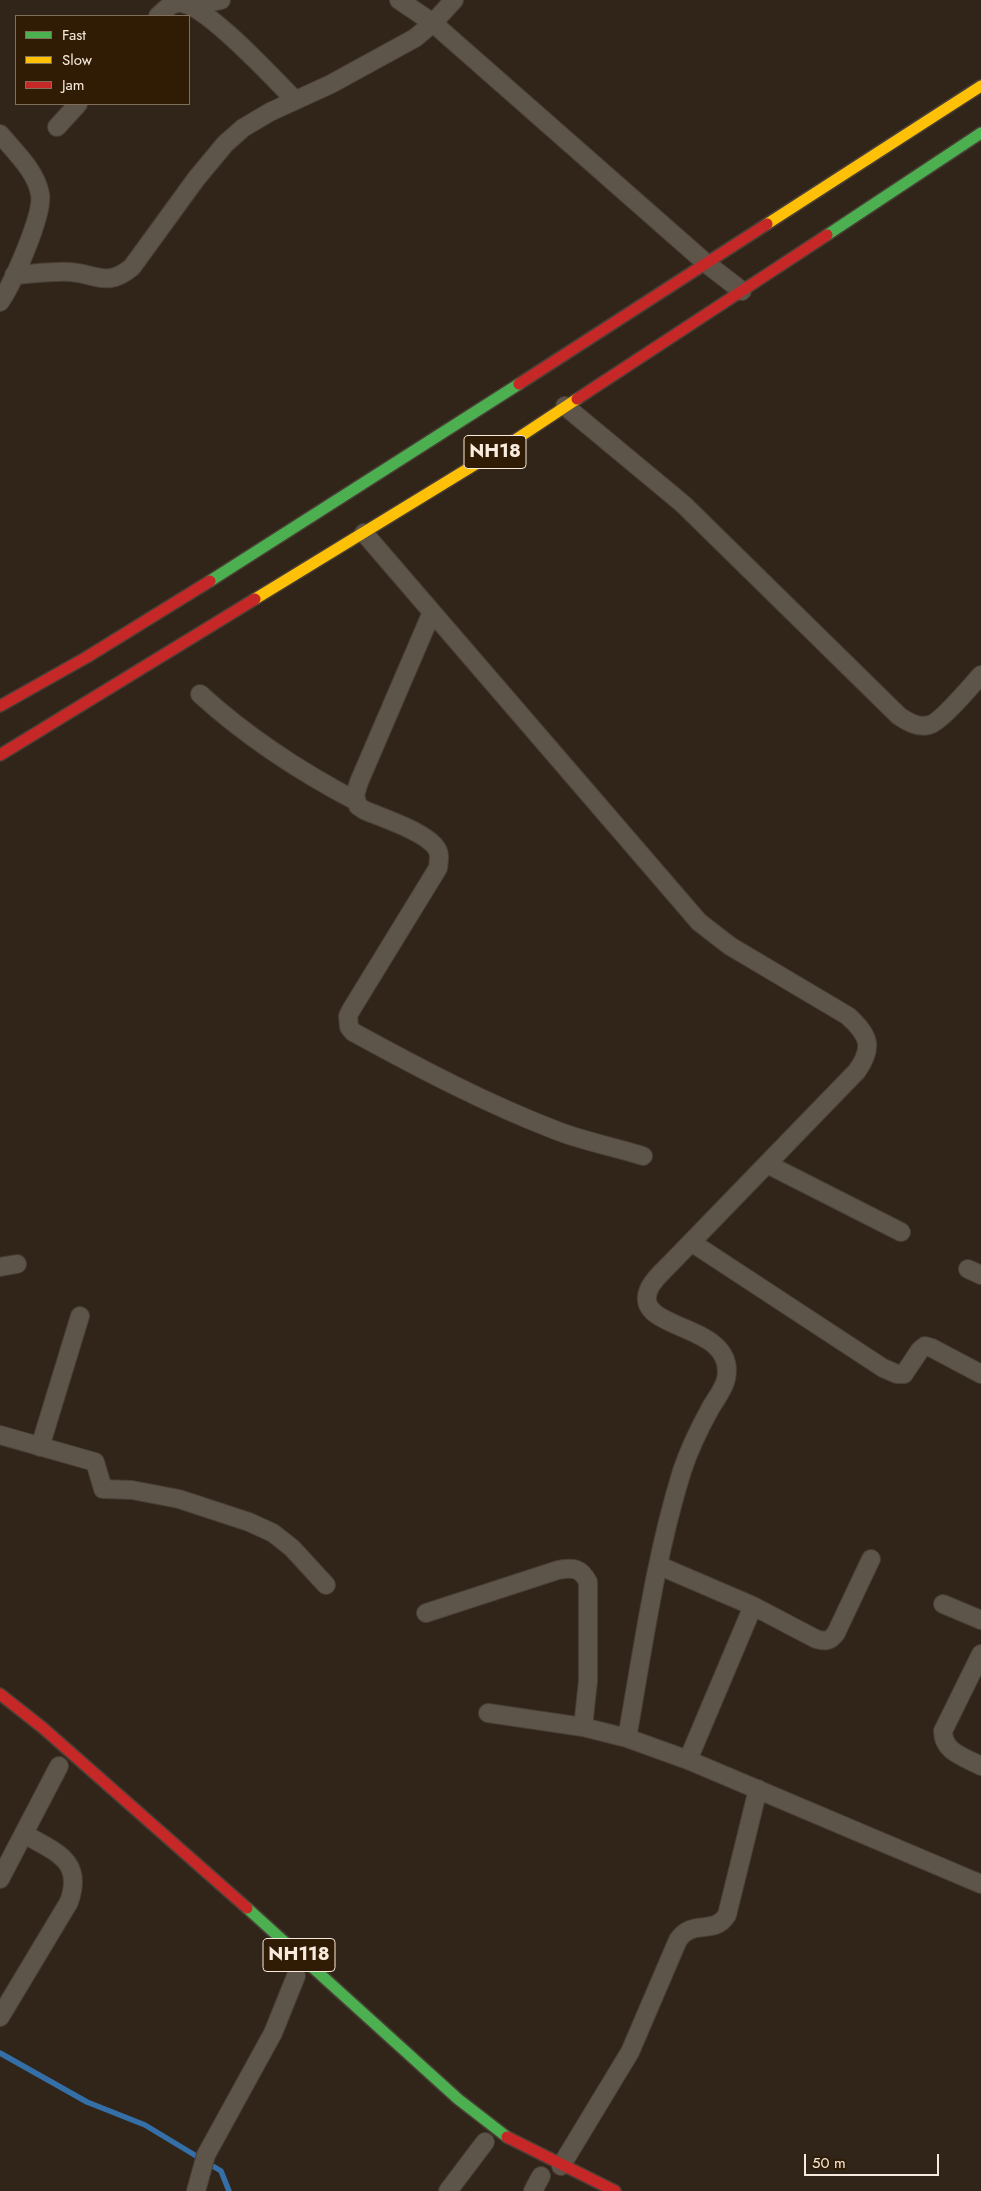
<!DOCTYPE html>
<html>
<head>
<meta charset="utf-8">
<style>
	body { margin:0 }
	#map { position:relative; width:981px; height:2191px; overflow:hidden; background:#302518; font-family:Jost,sans-serif }
	canvas { display:block }
	.legend { position:absolute; left:15px; top:15px; width:175px; height:90px; box-sizing:border-box; background:#301c05; border:1px solid #806f5b; margin:0; padding:6px 9px; list-style:none; font-size:15px; color:#f8ebdd }
	.legend li { display:flex; align-items:center; gap:10px; height:25px }
	.legend b { width:25px; border:1px solid #806f5b }
	.scale { position:absolute; left:804px; top:2154px; width:135px; height:22px; box-sizing:border-box; border:2px solid #f8ebdd; border-top:0; padding-left:6px; font-size:15px; line-height:18px; white-space:nowrap; color:#f8ebdd; -webkit-text-stroke:4px #301c05; paint-order:stroke }
</style>
</head>
<body>
<div id="map">
<canvas width="981" height="2191"></canvas>
<ul class="legend">
<li><b style="height:6px;background:#4caf50"></b>Fast</li>
<li><b style="height:6px;background:#ffc107"></b>Slow</li>
<li><b style="height:6px;background:#c62828"></b>Jam</li>
</ul>
<div class="scale">50 m</div>
</div>
<script>
const context = document.querySelector('canvas').getContext('2d');
context.lineJoin = 'round';
function stroke(path, color, width, dash) {
  context.strokeStyle = color;
  context.lineWidth = width;
  context.lineCap = dash ? 'butt' : 'round';
  context.setLineDash(dash || []);
  context.stroke(path);
}
function label(font, color, halo, rows, align = 'center') {
  context.font = font + ' Jost,sans-serif';
  context.lineWidth = 5;
  context.setLineDash([]);
  context.textBaseline = 'middle';
  context.strokeStyle = halo;
  context.fillStyle = color;
  for (const [text, x, y, turn = 0] of rows) {
    context.save();
    context.translate(x, y);
    context.rotate((+turn || 0) * Math.PI / 180);
    context.textAlign = isNaN(turn) ? turn : align;
    if (halo) context.strokeText(text, 0, 0);
    context.fillText(text, 0, 0);
    context.restore();
  }
}
const stream = new Path2D(`
	M0,2053l87,49 58,23 76,46 8,20`);
const street = new Path2D(`
	M399,0l34,23 274,241 35,27
	M193,6l28,-6
	M158,16c6,-5 13,-14 22,-13 26,1 95,77 115,97
	M57,127l21,-23
	M0,134c15,18 36,37 40,60 4,20 -28,91 -40,108
	M14,275c18,-1 38,-4 56,-3 27,2 37,16 62,-5l64,-88 29,-35 18,-16 27,-16 61,-28 84,-46 18,-15 21,-23
	M565,406l118,98 216,212c9,6 19,12 30,9 11,-2 43,-40 52,-50
	M364,533l335,389 31,24 118,70c21,19 26,31 9,55l-187,193c-7,7 -15,14 -20,23 -23,46 88,33 76,92 -2,10 -11,21 -16,30 -11,20 -21,41 -28,62 -27,87 -39,178 -55,267
	M432,612l-73,170 -4,13 3,11 6,4c18,8 63,22 73,39 3,5 2,12 1,19l-87,142 -3,6 1,11 4,5c66,36 132,71 202,98 28,11 59,17 88,26
	M200,694c47,43 99,77 156,107
	M767,1164l134,68
	M691,1242l192,126 14,6h7l16,-24 5,-4 7,2 49,26
	M0,1267l17,-3
	M968,1269l13,6
	M0,1435l95,27 8,27 29,1 47,9 70,23 24,11 19,15 34,37
	M40,1447l40,-131
	M660,1566l93,40 63,33c10,3 14,2 20,-6l35,-74
	M943,1604l38,16
	M426,1613l132,-43c15,-3 23,-2 30,12v99l-5,46
	M981,1654l-38,77c0,21 21,26 38,35
	M488,1713l95,14 44,11 61,22 293,124
	M688,1760l65,-154
	M0,1879l59,-113
	M0,2017l69,-115c15,-42 -14,-50 -45,-68
	M561,2166l69,-114 48,-112c15,-22 36,-4 49,-25l31,-126
	M196,2191l10,-36 67,-122 23,-57
	M448,2191l37,-49
	M533,2191l8,-15`);
const fast = new Path2D(`
	M827,235l154,-102
	M210,581l309,-197
	M247,1908l211,191 49,38`);
const slow = new Path2D(`
	M767,224l214,-138
	M255,599l260,-159 62,-41`);
const jam = new Path2D(`
	M519,384l248,-160
	M577,399l250,-164
	M0,706l87,-49 123,-76
	M0,755l255,-156
	M0,1694l43,34 204,180
	M507,2137l108,54`);
const shields = [
	[495,452,62],
	[299,1955,72]
];
const shieldNames = [
	["NH18",495,452],
	["NH118",299,1955]
];
stroke(stream, '#346fa8', 5.5);
stroke(street, '#493f36', 20);
stroke(fast, '#493f36', 14);
stroke(slow, '#493f36', 14);
stroke(jam, '#493f36', 14);
stroke(street, '#5d544a', 18);
stroke(fast, '#4caf50', 11);
stroke(slow, '#ffc107', 11);
stroke(jam, '#c62828', 11);
for (const [x, y, w] of shields) {
  const box = new Path2D();
  box.roundRect(x - w / 2, y - 16.5, w, 33, 4);
  context.fillStyle = '#301c05';
  context.fill(box);
  stroke(box, '#f8ebdd', 1);
}
label('bold 19px', '#f8ebdd', null, shieldNames);
</script>
</body>
</html>
